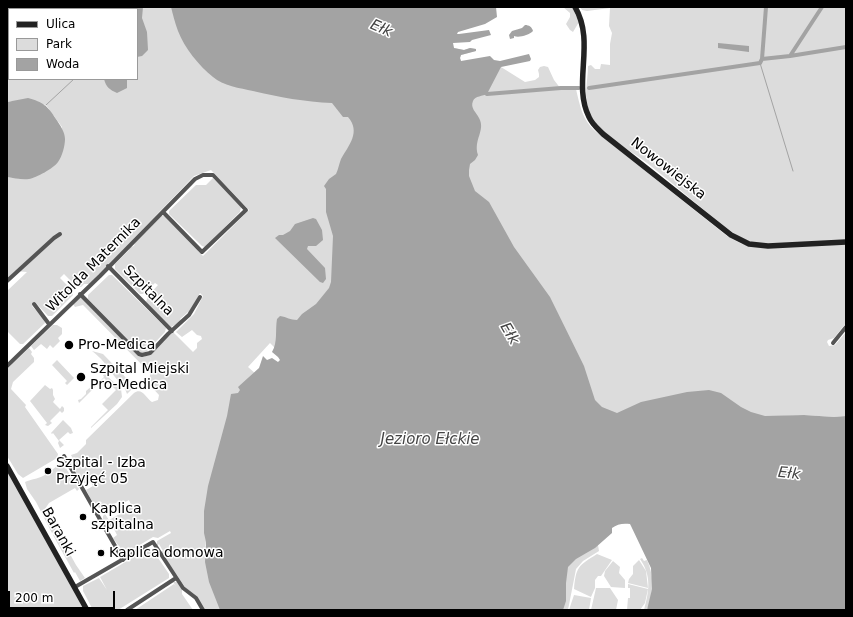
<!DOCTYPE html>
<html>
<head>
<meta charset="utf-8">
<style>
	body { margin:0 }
	#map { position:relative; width:853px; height:617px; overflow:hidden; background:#fff; font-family:"DejaVu Sans",sans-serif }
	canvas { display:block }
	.frame { position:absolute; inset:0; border:8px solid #000; pointer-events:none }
	.legend { position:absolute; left:8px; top:8px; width:130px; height:72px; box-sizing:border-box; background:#fff; border:1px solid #999; margin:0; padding:5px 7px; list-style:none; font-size:12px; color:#000 }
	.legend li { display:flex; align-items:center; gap:8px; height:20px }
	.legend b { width:20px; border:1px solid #999 }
	.scale { position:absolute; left:8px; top:591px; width:107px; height:18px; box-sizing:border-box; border:2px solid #000; border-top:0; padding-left:5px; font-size:12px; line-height:14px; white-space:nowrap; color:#000; -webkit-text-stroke:3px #fff; paint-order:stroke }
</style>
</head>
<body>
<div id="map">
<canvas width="853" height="617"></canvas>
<div class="frame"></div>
<ul class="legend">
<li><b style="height:5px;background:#222"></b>Ulica</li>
<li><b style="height:11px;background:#dcdcdc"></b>Park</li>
<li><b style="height:11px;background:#a3a3a3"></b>Woda</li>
</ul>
<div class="scale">200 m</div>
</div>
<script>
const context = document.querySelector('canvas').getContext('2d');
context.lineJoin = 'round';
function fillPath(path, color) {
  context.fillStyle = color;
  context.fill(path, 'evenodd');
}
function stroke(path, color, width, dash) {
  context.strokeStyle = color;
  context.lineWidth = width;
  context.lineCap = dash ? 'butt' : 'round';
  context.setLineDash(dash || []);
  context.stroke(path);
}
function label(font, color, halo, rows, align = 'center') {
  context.font = font + ' "DejaVu Sans",sans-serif';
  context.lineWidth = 3;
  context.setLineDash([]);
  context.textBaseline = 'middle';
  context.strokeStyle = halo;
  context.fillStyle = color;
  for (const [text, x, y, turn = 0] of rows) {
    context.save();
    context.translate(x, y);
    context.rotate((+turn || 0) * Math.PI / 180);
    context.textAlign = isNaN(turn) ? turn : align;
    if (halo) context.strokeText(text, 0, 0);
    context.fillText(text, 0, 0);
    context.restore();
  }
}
const green = new Path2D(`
	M97,7h108l156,67 -8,194 -78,80 -5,-5 -22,24 8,7 -50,168 -1,4 30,64h-31l-12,-17 -7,-6 -19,-28 1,-2 -2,1 -4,-6 2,-1 -4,-7 -2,2v-5l14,-8 -1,-2 -12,7 -5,-1 -25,15h-5l-10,-14 4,-3 -3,-6c-7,0 -12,-6 -11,-13l2,-2 4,6 23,-13 -3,-7 -6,3 -4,-2c-19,12 -23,9 -33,-11l7,-4 -2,-4 -5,2c-8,-6 -11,-13 -15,-22l2,-3 -2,-4 6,-2 9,-9v-4l48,-47c8,-6 12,5 18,9l6,-2 1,-5 -12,-13 3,-6v-3l-65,-66 -2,-2 -8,2 -2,-3 7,-7 2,1 61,59 7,-3 23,-22 20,20 4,-4v-5l5,-4 -1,-3 -4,-1 -5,-5 -10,7 -6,-5 18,-18 9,-18 -3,-3 -11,20 -1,-1 -8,7 2,2 -11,6 -25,-25 2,-6 10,-11 -3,-2 -12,11h-3l-25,-25v-5l14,-14v-1l2,-2 3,-1 1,-3 26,-27h3l39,40 46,-46 -38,-40 -17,6 -104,108h-6l-3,-15 3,15 -3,3h-4l-13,-13 -4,4 13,13v4l-21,21h-4l-13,-14 -3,4 12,13 1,4 -22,21h-3l-13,-13v-40l20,-19 -12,-1 -8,8v-102c25,4 31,0 50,-14l5,-36 -16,-22 -35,-4 -4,1v-55h2v32h128v-70h-40z
	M563,7h9l7,15 -6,10 -3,-2 -4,-6 4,-7v-4z
	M580,7h266v233l-83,4 -10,-1 -14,-6c-32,-23 -61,-50 -92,-74 -19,-15 -49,-28 -58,-52 -6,-13 -1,-31 -1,-45l3,-1 4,4h5l1,-5 9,1v-21l2,-11 -3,-7 1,-18 -23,3 -5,-1z
	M452,45l2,3 10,2 6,-2 6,1v2l-15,4 -1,3 1,3 40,6 24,15 10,-2 4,-3v-3l-1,-4 2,-3 4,-1 4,1 6,13 7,9h15c4,17 6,30 19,42l132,105 15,8 14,3 90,-4v80l-12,15 -6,2 -1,2 2,4 6,-1 11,-13v84l-12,1 -30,-2 -193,9 -138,-197z
	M213,178l28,29 -1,5 -35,35 -3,-1 -33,-32v-3l27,-26h10z
	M109,275h3l54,53 -1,4 -20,21h-4l-53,-54v-4z
	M53,325h4l5,3v6l-4,4 2,3 -7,7 -3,-3 -3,4 -6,-5 -7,6 -3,-4z
	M29,348l3,4 -1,2 3,4v4l-21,20 -2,7 15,16 -1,2 33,47 -1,4 -34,20 -5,-4 -11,-18v-87z
	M92,351l11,3 30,31v3l-6,6c-3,-10 -10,-13 -15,-21 -7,-10 -10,-14 -20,-22z
	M57,360l17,18 -7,7 -2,-2 2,-2 -15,-16z
	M105,374l16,15 1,8 -5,7 -26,24v-1l17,-17 -6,-6 14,-14 -12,-12 -25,25 -1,-3 3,-1 5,-5v-3l7,-6h3l8,-8 -1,-2z
	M45,385l5,4 2,-1 1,2v5l2,4 -2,3 7,7 2,-3 2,2v3l-2,2 -2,-2 -10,10 2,2 -4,3 -3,-1 2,-2 -17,-22z
	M63,420l8,8 2,5 -3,1 -2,-2 -9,8 5,5 -4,3 -2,-5 1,-2 -6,-8 -1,1 -1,-1z
	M62,462l17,27 -2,2 -2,-3 -26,15 -4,6 2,5 9,15 -4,4 -16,-31 -9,-13 -2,-7c7,-3 12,-3 18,-6 8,-4 13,-10 19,-14z
	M7,470l77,140h-77z
	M58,534l2,2 16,29 9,13 -5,3 -5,-9 -1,1 -21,-38z
	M599,544l-1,1 1,6 -16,10 -7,8 -8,41h-27l12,-43z
	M149,548l3,1 17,25v4l-51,32h-25l-10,-19v-5l16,-8 8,12 -7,-13z
	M597,554l15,6 -11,16h-3l-3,4v8l-4,9 -17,-8c2,-22 4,-23 23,-35z
	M642,558l2,3 3,-1c7,15 7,34 0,50h-3c5,-18 8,-34 -4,-51z
	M639,560l7,11 2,17 -20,-5 1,-4 4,-5v-8z
	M613,561l7,6 -1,6 6,7v8l-14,-1 -7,-11 1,-5z
	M173,582h4l5,6v6l11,16h-58l39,-26 2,2z
	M628,584l20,5 -3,14 -5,7h-13l1,-12h2v-10h-2z
	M596,588h14l8,12 -2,10h-25z
	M574,595l17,3 -2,12h-20z`);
const water = new Path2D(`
	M39,7h104l-1,11 5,14 1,18 -6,6 -5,1v-48h-99z
	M171,7h325l1,10 -12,7 -27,8 -1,2h2l30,-4 2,5 -19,5 -2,2 -17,1 1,5 10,2 6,-2 6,1v2l-15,4 -1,3 1,3 29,-5 4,4 6,1 29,-7 2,5 -1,2 -29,6 -14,27c-4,2 -12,2 -14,7 -3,7 3,11 6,17 7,12 -6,22 -1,37l-3,5 -5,4 -1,6v6l6,15 14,11 25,45 36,50 34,69 11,34 7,7 15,6 24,-11 46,-10 22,-2 12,3 20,14 10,5 14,4 39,-1 30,2 12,-1v194h-199l5,-21 -1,-21 -20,-42 -1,-2c-7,-1 -13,0 -18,4v5l-17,15 -19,11 -8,8 -2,16v18l-3,9h-343l-11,-28 -4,-20 1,-20 -2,-9v-22l4,-25 19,-70 4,-22 7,-1 2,-3 -2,-3 21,-19 4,-12 4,4 5,-2 6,4 2,-2 -2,-3 -6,-5c6,-10 3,-22 5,-33l3,-3c7,1 10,4 17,4l5,-6 14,-10 13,-16 2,-6 2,-46 -7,-24v-23l-2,-3 5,-7 7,-5c2,-4 3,-10 5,-15 8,-14 20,-27 7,-42h-5l-11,-14c-27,-1 -53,-6 -79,-12 -13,-3 -30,-5 -40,-14 -14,-11 -29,-30 -35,-46 -3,-8 -5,-16 -7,-24z
	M525,25c4,0 7,2 8,6 -4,4 -14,7 -19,5v2l-4,1 -1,-4 3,-4 10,-3z
	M718,43l31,3v6l-31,-4z
	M104,79h23v9l-10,5c-7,-3 -11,-6 -13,-14z
	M28,98c15,4 20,8 28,21 4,6 9,13 9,20 0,7 -3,18 -7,23 -4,6 -22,16 -29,17 -7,1 -15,-1 -22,-2v-75z
	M313,218l3,1 6,11 1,10 -7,6h-8l-1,3 18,19 1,11 -3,4 -3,-1 -45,-44 4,-3h4l7,-4 5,-7z`);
const stream = new Path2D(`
	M760,63l33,108
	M46,105l28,-26`);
const canal = new Path2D(`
	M766,7l-4,52 28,-3 56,-9
	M790,56l32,-49
	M589,88l171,-25 2,-4
	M487,94l74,-6h18`);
const street = new Path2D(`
	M108,266l64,65
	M7,281l47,-43 6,-4
	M80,294l59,60 3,1 8,-2 18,-19 21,-19 11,-18
	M34,304l15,20
	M833,343l13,-16
	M7,366l93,-90 95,-97 8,-4h10l33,35 -44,42 -39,-40
	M64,456l59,104
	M75,587l78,-45 30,46 13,10 7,12
	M127,610l49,-32`);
const secondary = new Path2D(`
	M575,7c21,36 -3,76 14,110 3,7 8,11 14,17l128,101 18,9 19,2 78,-4
	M7,466l80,144`);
const markers = [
	[69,345,5,"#000"],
	[81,377,5,"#000"],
	[48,471,4,"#000"],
	[83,517,4,"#000"],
	[101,553,4,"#000"]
];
const streetNames = [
	["Nowowiejska",668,169,38],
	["Witolda Maternika",94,265,-45],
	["Szpitalna",148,291,45],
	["Baranki",58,532,61]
];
const poiNames = [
	["Pro-Medica",78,345],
	["Szpital Miejski",90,369],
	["Pro-Medica",90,385],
	["Szpital - Izba",56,463],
	["Przyjęć 05",56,479],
	["Kaplica",91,509],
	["szpitalna",91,525],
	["Kaplica domowa",109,553]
];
const waterNames = [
	["Ełk",381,29,24],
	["Ełk",509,334,59],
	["Jezioro Ełckie",430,440],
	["Ełk",789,474,6]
];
fillPath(green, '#dcdcdc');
fillPath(water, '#a3a3a3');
stroke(stream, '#a3a3a3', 1);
stroke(canal, '#a3a3a3', 4);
stroke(street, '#555', 4);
stroke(secondary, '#222', 5.5);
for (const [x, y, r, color] of markers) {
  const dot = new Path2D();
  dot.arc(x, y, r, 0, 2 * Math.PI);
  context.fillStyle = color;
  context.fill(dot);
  stroke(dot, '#fff', 1.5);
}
label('14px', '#000', '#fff', streetNames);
label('14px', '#000', '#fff', poiNames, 'left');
label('italic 15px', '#444', '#fff', waterNames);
</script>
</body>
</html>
